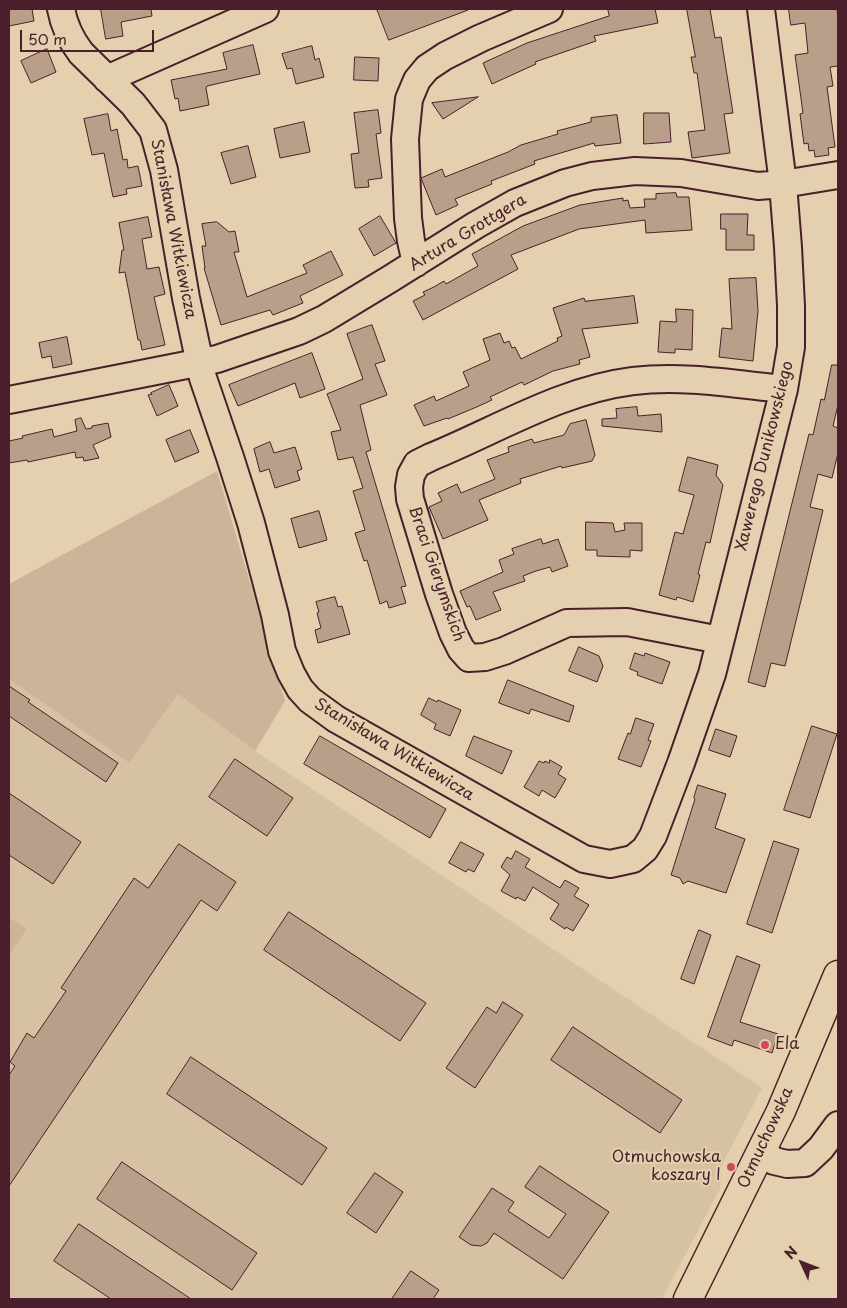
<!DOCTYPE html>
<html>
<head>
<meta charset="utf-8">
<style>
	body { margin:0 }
	#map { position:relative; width:847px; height:1308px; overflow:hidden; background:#e4d0ae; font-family:"Playpen Sans",sans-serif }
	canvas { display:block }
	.frame { position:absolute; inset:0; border:10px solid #4a1f2b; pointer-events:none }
	.north { position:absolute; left:777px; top:1238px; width:50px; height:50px; -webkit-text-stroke:4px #e4d0ae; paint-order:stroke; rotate:313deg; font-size:14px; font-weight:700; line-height:20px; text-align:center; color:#4a1f2b }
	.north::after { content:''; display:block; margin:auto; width:18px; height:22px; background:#4a1f2b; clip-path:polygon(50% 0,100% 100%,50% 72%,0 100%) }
	.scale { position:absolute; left:20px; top:30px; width:134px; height:22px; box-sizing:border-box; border:2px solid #4a1f2b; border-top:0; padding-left:6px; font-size:15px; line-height:18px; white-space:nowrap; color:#4a1f2b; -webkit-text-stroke:4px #e4d0ae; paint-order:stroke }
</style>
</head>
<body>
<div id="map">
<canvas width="847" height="1308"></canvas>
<div class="frame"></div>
<div class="north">N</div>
<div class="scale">50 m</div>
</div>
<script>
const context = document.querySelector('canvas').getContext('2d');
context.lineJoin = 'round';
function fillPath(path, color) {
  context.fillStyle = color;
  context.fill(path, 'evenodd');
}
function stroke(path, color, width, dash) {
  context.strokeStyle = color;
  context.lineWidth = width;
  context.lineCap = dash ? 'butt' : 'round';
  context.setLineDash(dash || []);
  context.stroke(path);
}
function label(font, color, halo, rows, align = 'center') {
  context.font = font + ' "Playpen Sans",sans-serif';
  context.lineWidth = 4;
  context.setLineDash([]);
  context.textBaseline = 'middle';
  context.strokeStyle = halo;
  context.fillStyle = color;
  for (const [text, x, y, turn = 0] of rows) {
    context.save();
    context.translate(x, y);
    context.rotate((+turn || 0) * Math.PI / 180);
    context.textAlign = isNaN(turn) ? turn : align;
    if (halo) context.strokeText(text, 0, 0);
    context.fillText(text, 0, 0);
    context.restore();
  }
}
const built = new Path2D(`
	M9,679l120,84 49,-69 77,57 507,337 -41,79 -1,22 -58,110h-653v-343l18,-27 -18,-12z`);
const green = new Path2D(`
	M217,471l68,230 -30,50 -77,-57 -49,69 -120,-84v-95z
	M9,917l18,12 -18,27z`);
const building = new Path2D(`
	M9,9h23l2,12 -25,5z
	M101,9h50l1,7 -31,6 2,14 -17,3z
	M377,9h91v1l-79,30z
	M608,9h47l3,14 -64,13 2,5 -61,21 1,2 -44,20 -9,-21 44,-20 82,-27z
	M687,9h23l5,29 6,-1 12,76 -9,1 6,39 -38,5 -4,-26 17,-2 -8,-57h-3l-3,-16h4z
	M789,9h48l1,12v45l-8,1 3,19 -6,1 8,60 -7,1 1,7 -14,2 -1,-7 -5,1 -1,-8 -4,1 -4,-30 3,-1 -8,-58 13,-2 -3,-30 -14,2z
	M253,45l7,29 -53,12 -1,2 3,17 -29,6 -2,-13 -3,1 -4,-19 56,-11 -4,-16z
	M312,46l3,14 4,-2 5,19 -28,7 -4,-16 -5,1 -5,-15z
	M47,49l9,23 -25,11 -10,-22z
	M355,57l24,1 -1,23 -24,-1z
	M478,97l-35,22 -11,-16z
	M378,110l3,23 -5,1 6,44 -14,2 1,7 -14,1 -4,-34 8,-1 -5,-40z
	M644,113h25l2,29 -27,2z
	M108,114l3,17 6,-2 6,31 4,-1 1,9 10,-2 4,20 -16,3 1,5 -14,3 -9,-44 -12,2 -8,-36z
	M617,115l4,28 -26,3 -1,-3 -60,18 1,3 -44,17 1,3 -37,15 3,6 -22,10 -15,-37 21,-9 3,8 63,-25 13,-7 37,-11 -1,-3 34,-9v-4z
	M304,122l6,30 -30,6 -6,-29z
	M248,146l8,31 -25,7 -10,-31z
	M676,193l1,4h12l3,33 -46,3 -1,-13 -66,9 -68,26 7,14 -95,51 -10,-19 12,-6 -2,-3 11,-5 10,-6 2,3 32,-18 -6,-12 51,-28 57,-21 43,-7v3l5,-1 2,8 15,-1 -1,-8h12v-5z
	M721,214h27l-1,21h7v15h-28v-21h-5z
	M380,216l16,27 -22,13 -15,-27z
	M148,217l4,20 -10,2 5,30 12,-2 6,27 -11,3 11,48 -23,5 -2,-10h-2l-13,-68 -6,1 3,-23h2l-5,-27z
	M217,222l12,10 6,-1 4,21h-5l13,45 60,-24 -4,-8 28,-14 12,24 -43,21 3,7 -30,12 -3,-5 -49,15 -17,-57h1l-3,-22h4l-4,-22z
	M756,278l2,33 -5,50 -34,-4 3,-29 10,1 -3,-50z
	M634,296l4,27 -56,6 8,28 -11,3 1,4 -27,7 -29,14 -2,-3 -32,15 2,3 -13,6 -31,13 -1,-1 -23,8 -10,-21 20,-9 2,5 33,-15 -6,-14 27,-12 -7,-21 17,-6 4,10 5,-2 3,7 3,-1 6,12 37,-18 -1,-3 5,-2 -9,-28 31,-10 1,3z
	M676,309l17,1 -1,40 -17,-1v4l-17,-1 2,-31 16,1z
	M372,325l13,36 -10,3 12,31 -27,10 11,45 -5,2 40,134 -5,1 5,16 -17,5 -2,-7 -7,3 -13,-44 -3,1 -9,-28 10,-3 -12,-39 10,-3 -10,-31 -15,3 -7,-28 10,-2 -14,-36 36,-15 -16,-45z
	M67,337l5,27 -19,4 -2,-12 -9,2 -3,-15z
	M312,353l13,36 -25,9 -5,-15 -57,23 -9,-21z
	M832,365h6v40l-5,21 5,2v25l-6,25 -14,-4 -8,33 13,3 -38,156 -14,-3 -6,24 -17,-5 61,-248 4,1 8,-36 3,1z
	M169,385l9,21 -21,10 -9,-21 4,-1 -1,-1z
	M637,407l1,9 23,-2 1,18 -60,-6v-7l15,-1 -1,-9z
	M81,418l5,11 6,-1v-2l16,-3 3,14 -18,8 6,13 -15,3 -1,-4 -7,1 -1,-6 -47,10 -1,-2 -18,3v-22l14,-3 -1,-2 30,-7 2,8 23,-6 -2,-11z
	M586,420l9,35 -3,6 -30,7 -1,-2 -41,13 1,4 -42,17 9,20 -45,19 -14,-32 13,-6 -4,-8 19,-9 4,9 34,-14 -8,-19 22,-8 -1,-5 24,-8 2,4 30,-8 6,-11z
	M190,430l9,22 -24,10 -9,-22z
	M270,442l4,11 21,-6 7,22 -5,2 3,9 -25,8 -6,-19 -9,3 -6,-23z
	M688,457l30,8 -2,10 7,10 -13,58 -4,-1 -8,32 2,1 -7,27 -16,-5 -1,3 -17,-5 16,-63 8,2 11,-39 -15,-4z
	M319,511l8,29 -28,8 -8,-29z
	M586,522l27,1 2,9 10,-2 -1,-7h18v28l-12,-1v7l-33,-1v-6h-11z
	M541,539l2,5 15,-5 10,27 -16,6 -2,-5 -14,4 -13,5 2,5 -32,11 8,18 -25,10 -6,-14 -3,1 -7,-16 43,-19 -4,-12 15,-6 -2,-5z
	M335,597l3,10 4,-1 8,28 -32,9 -3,-13 6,-2 -4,-15 2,-1 -3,-10z
	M579,647l20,9 4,10 -6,16 -28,-11z
	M635,653l9,3 1,-3 25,9 -8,22 -25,-9 1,-3 -8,-3z
	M508,680l66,26 -5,16 -38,-13 -2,5 -30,-11z
	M9,686l21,14 -2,2 90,61 -12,19 -97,-66z
	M429,698l8,4 1,-2 23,10 -11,26 -16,-7 2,-5 -15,-9z
	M636,718l18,6 -6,16 3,1 -10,26 -23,-8 10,-26 2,1z
	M812,726l25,8 -27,84 -26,-8z
	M716,729l21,7 -7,21 -21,-7z
	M320,736l126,73 -16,29 -126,-74z
	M474,736l38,15 -10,23 -36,-18z
	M235,759l58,39 -26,38 -58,-39z
	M550,760l12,7 -4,7 8,5 -11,19 -13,-8 -3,6 -15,-9 15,-26 5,2 1,-2 4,2z
	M698,785l28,9 -11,34 30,11 -19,54 -38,-12 -5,3 -3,-6 -9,-3 24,-76 -1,-1z
	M9,793l72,49 -28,42 -44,-29z
	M774,841l25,8 -27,84 -25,-9z
	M461,842l23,12 -10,18 -6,-3 -2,3 -17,-9z
	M179,844l57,38 -19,29 -16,-11 -192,286v-111l6,-9 -5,-4 17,-29 7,5 32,-47 -5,-3 73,-110 14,10z
	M516,851l14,8 -5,8 35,21 5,-8 14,8 -5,8 15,9 -16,26 -7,-4 -1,2 -15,-10 9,-15 -26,-17 -8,14 -8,-4 -1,2 -15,-8 9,-16 -9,-8 6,-10 4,2z
	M289,912l137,91 -26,38 -136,-91z
	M699,930l12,5 -17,49 -13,-5z
	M737,956l23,9 -20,57 38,12 -6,19 -38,-13 -2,6 -24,-9z
	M503,1002l20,13 -48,73 -29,-20 41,-61 9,6z
	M573,1027l109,73 -22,33 -109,-73z
	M191,1057l136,91 -25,37 -135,-91z
	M122,1162l135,91 -25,37 -135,-91z
	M540,1166l69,46 -46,67 -69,-46 -7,10 -6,3 -10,-1 -12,-8 33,-49 22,14 -6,9 41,27 17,-24 -41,-27z
	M375,1173l28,19 -27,41 -29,-20z
	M79,1224l112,75h-80l-57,-38z
	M411,1271l28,19 -6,9h-41z`);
const minor = new Path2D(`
	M61,9c3,16 10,31 20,44l52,51 20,26 11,40 22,128 17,80 27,79 21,66 24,92 7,36 9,22 9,16 10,11 26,19 248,140 26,5 23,-5 12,-10 8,-13 28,-73 31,-89 72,-285 7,-42v-41l-3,-59 -5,-63 -22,-175
	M107,79l158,-70
	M416,263l-5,-22 -3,-23 -3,-79 4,-40 8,-19 10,-12 18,-12 36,-18 68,-29
	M9,400l208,-41 82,-28 25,-12 66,-40 86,-54 39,-22 50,-20 27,-7 43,-5 46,2 77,13 25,-2 55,-9
	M720,640l-93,-18 -60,1 -63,28 -19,6 -16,1 -8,-9 -8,-16 -14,-39 -29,-95 -1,-12 2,-12 6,-11 14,-7c66,-27 130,-67 202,-76 50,-6 101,3 151,8
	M762,1151l12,10 13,3 18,-1 16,-15 17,-23`);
const major = new Path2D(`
	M688,1299l93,-188 57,-136`);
const markers = [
	[765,1045,5,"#d1495b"],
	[731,1167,5,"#d1495b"]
];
const streetNames = [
	["Stanisława Witkiewicza",173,229,79],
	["Artura Grottgera",468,233,-31],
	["Xawerego Dunikowskiego",765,456,-76],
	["Braci Gierymskich",436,574,71],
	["Stanisława Witkiewicza",394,750,31],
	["Otmuchowska",766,1138,-65]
];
const poiNames = [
	["Ela",775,1045],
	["Otmuchowska",721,1158,"right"],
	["koszary I",721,1176,"right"]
];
fillPath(built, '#d7c1a3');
fillPath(green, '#cbb499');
fillPath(building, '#b99f8a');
stroke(building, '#4a1f2b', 1);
stroke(minor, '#4a1f2b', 30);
stroke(major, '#4a1f2b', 31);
stroke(minor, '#e4d0ae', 26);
stroke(major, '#e4d0ae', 28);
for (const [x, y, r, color] of markers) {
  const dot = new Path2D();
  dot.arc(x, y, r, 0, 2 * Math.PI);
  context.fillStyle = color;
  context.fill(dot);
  stroke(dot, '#e4d0ae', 2);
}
label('16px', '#4a1f2b', '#e4d0ae', streetNames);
label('16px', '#4a1f2b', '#e4d0ae', poiNames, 'left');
</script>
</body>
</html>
